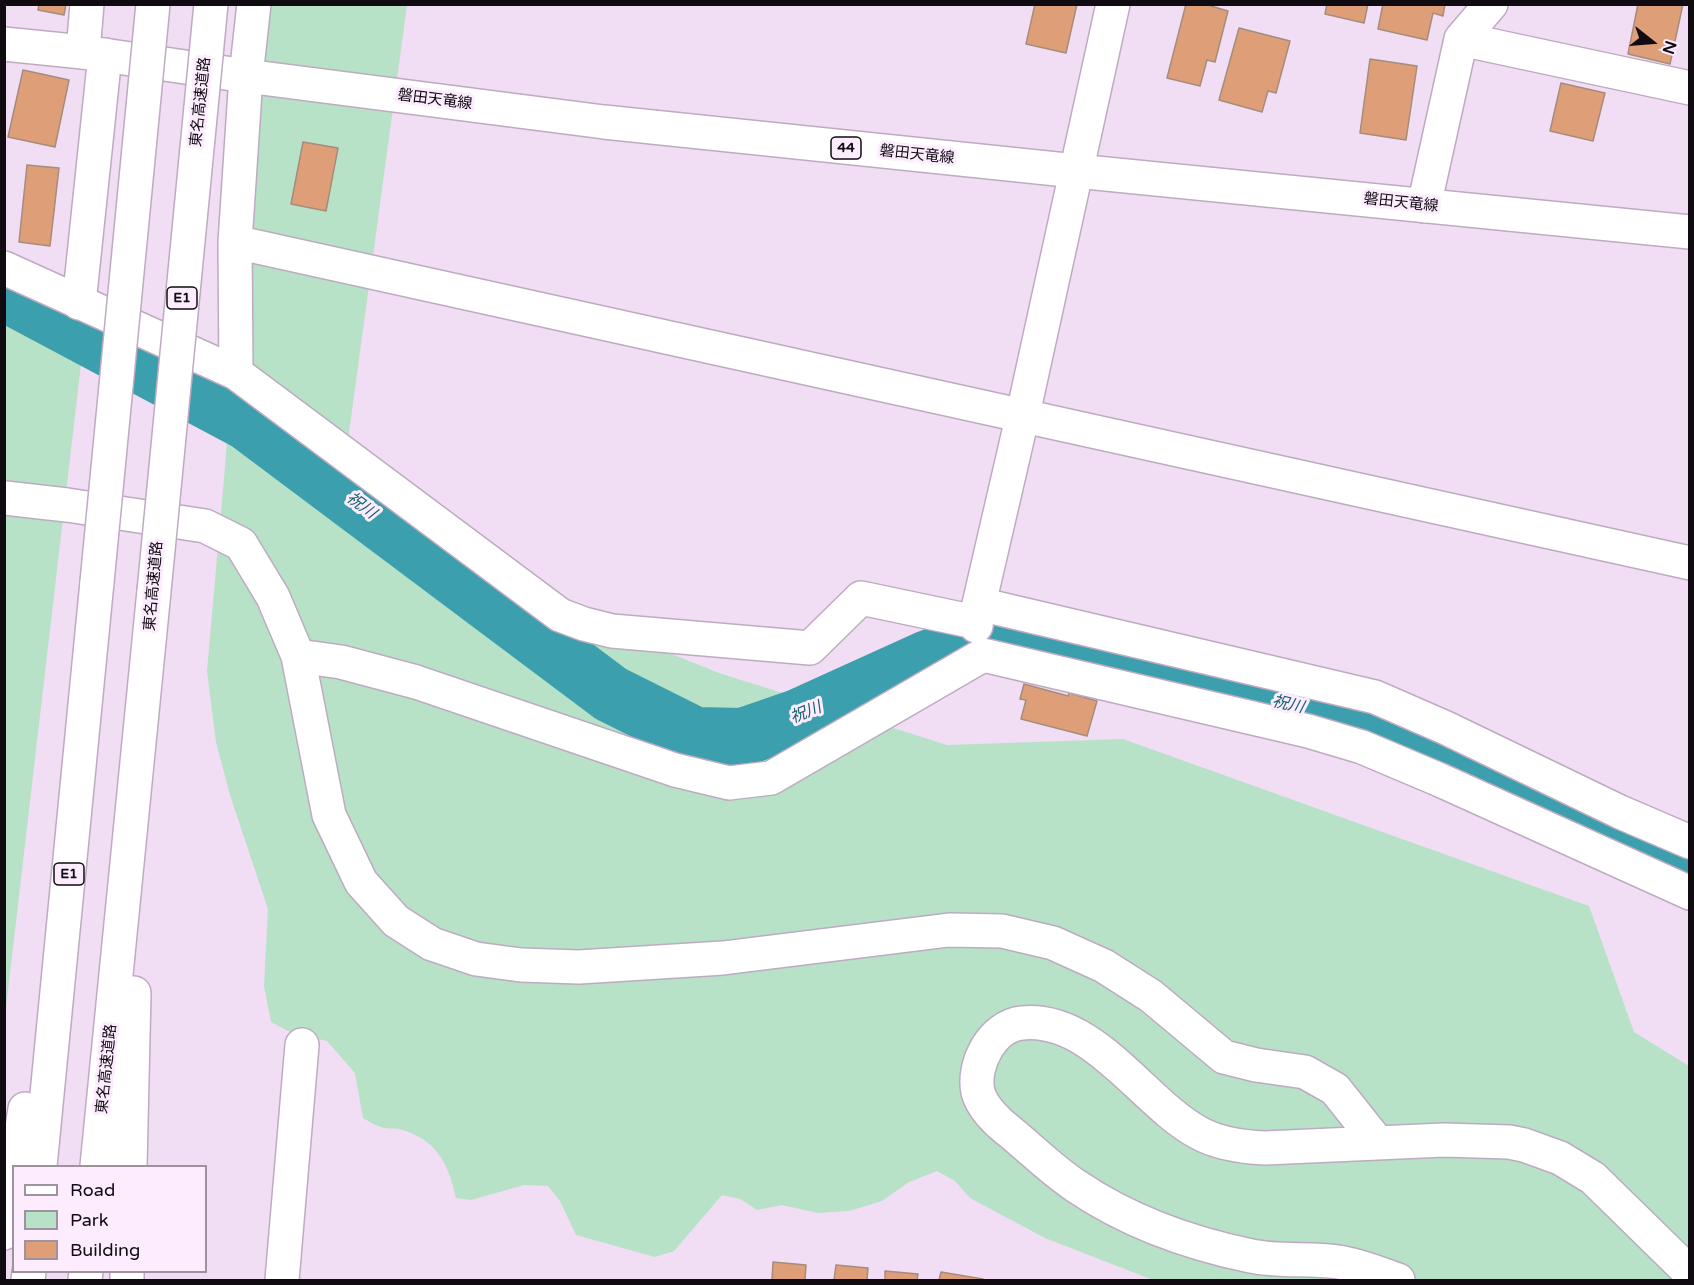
<!DOCTYPE html>
<html>
<head>
<meta charset="utf-8">
<style>
	body { margin:0 }
	#map { position:relative; width:1694px; height:1285px; overflow:hidden; background:#f1ddf4; font-family:"Varela Round",sans-serif }
	canvas { display:block }
	.frame { position:absolute; inset:0; border:6px solid #100a11; pointer-events:none }
	.legend { position:absolute; left:12px; top:1165px; width:195px; height:108px; box-sizing:border-box; background:#fcecfe; border:2px solid #9e929f; margin:0; padding:8px 10px; list-style:none; font-size:18px; color:#100a11 }
	.legend li { display:flex; align-items:center; gap:12px; height:30px }
	.legend b { width:30px; border:2px solid #9e929f }
	.north { position:absolute; left:1622px; top:12px; width:60px; height:60px; -webkit-text-stroke:4px #fcecfe; paint-order:stroke; rotate:107deg; font-size:16px; font-weight:700; line-height:24px; text-align:center; color:#100a11 }
	.north::after { content:''; display:block; margin:auto; width:21px; height:27px; background:#100a11; clip-path:polygon(50% 0,100% 100%,50% 72%,0 100%) }
</style>
</head>
<body>
<div id="map">
<canvas width="1694" height="1285"></canvas>
<div class="frame"></div>
<ul class="legend">
<li><b style="height:8px;background:#fff"></b>Road</li>
<li><b style="height:16px;background:#b7e2c8"></b>Park</li>
<li><b style="height:16px;background:#de9f78"></b>Building</li>
</ul>
<div class="north">N</div>
</div>
<script>
const context = document.querySelector('canvas').getContext('2d');
context.lineJoin = 'round';
function fillPath(path, color) {
  context.fillStyle = color;
  context.fill(path, 'evenodd');
}
function stroke(path, color, width, dash) {
  context.strokeStyle = color;
  context.lineWidth = width;
  context.lineCap = dash ? 'butt' : 'round';
  context.setLineDash(dash || []);
  context.stroke(path);
}
function label(font, color, halo, rows, align = 'center') {
  context.font = font + ' "Varela Round","Noto Sans JP",sans-serif';
  context.lineWidth = 6;
  context.setLineDash([]);
  context.textBaseline = 'middle';
  context.strokeStyle = halo;
  context.fillStyle = color;
  for (const [text, x, y, turn = 0] of rows) {
    context.save();
    context.translate(x, y);
    context.rotate((+turn || 0) * Math.PI / 180);
    context.textAlign = isNaN(turn) ? turn : align;
    if (halo) context.strokeText(text, 0, 0);
    context.fillText(text, 0, 0);
    context.restore();
  }
}
const green = new Path2D(`
	M260,5h147l-66,487 84,63 294,118 228,72 176,-6 466,167 45,126 55,34v214h-536l-108,-42 -75,-40 -15,-17 -18,-10 -28,11 -27,19 -33,10 -31,2 -36,-8 -25,5 -17,-11 -18,-4 -48,56 -19,6 -79,-22 -16,-34 -12,-15 -24,-1 -53,15 -15,-2c-8,-36 -20,-59 -57,-69 -5,-1 -9,0 -14,-1 -7,-1 -15,-6 -22,-10l-8,-45 -28,-32 -35,-8 -21,-11 -7,-36 4,-77 -38,-114 -14,-53 -9,-71 18,-204z
	M5,303l76,61 -76,652z`);
const river = new Path2D(`
	M4,292l244,130 363,272 84,42 48,1 55,-19 130,-59 49,-19 63,7 338,78 143,64 169,79`);
const building = new Path2D(`
	M39,4h27l-2,11 -26,-5z
	M1035,4h42l-11,49 -40,-9z
	M1186,4h18l24,7 -13,51 -8,-2 -7,26 -33,-8z
	M1327,4h41l-4,19 -39,-9z
	M1383,4h62l-2,12 -10,-3 -6,27 -49,-11z
	M1638,4h45l-13,60 -42,-10z
	M1239,28l51,13 -14,52 -8,-2 -6,21 -43,-12z
	M1370,59l47,7 -11,74 -46,-7z
	M23,70l46,10 -14,67 -47,-10z
	M1561,83l44,10 -12,48 -43,-10z
	M303,142l35,6 -12,63 -35,-7z
	M27,165l32,3 -9,78 -31,-4z
	M1024,684l44,12 1,-3 28,8 -10,35 -66,-17 5,-19 -6,-1z
	M773,1262l33,3 -1,15h-33z
	M836,1265l32,3 -1,12h-33z
	M885,1271l33,3 -1,6h-32z
	M941,1272l42,7 -1,1h-43z`);
const minor = new Path2D(`
	M1461,39l229,49
	M83,52l4,-48
	M1424,206l37,-167 30,-35
	M235,242l1455,321
	M4,268l232,105 324,242 24,9 28,7 198,17 51,-50 114,24
	M79,303l26,-248
	M236,373l-1,-131 11,-166 8,-72
	M5,498l62,7 138,21 36,18 32,53 25,59 31,159 32,67 35,39 36,23 44,15 45,6 58,2 144,-9 226,-28 53,1 51,12 51,23 47,30 73,61 32,8 49,7 30,17 43,54
	M979,604l396,93 71,31 174,84 70,30
	M976,626l3,-22 44,-190 90,-410
	M298,656l43,6 75,20 259,88 54,13 42,-5 212,-123 325,76 54,16 78,33 250,113
	M282,1280l20,-235
	M1398,1280c-20,-7 -39,-15 -60,-18 -29,-4 -58,0 -87,-6 -63,-13 -122,-34 -175,-70 -24,-16 -45,-37 -67,-55 -12,-9 -27,-24 -31,-39 -6,-27 14,-66 44,-69 72,-7 121,80 177,110 20,11 43,14 66,15l179,-8 65,2 15,3 36,13 33,20 97,95`);
const major = new Path2D(`
	M4,44l79,8 163,24 358,46 472,49 614,61`);
const highway = new Path2D(`
	M16,1166l9,-57
	M40,1166l57,-584
	M97,1166l57,-575
	M130,1166l4,-173
	M4,1233l10,-54
	M28,1280l1,-8
	M85,1280l1,-8
	M127,1280v-8`);
const highwayBridge = new Path2D(`
	M97,582l56,-578
	M154,591l57,-587`);
const shields = [
	[846,148,30],
	[182,298,30],
	[69,874,30]
];
const shieldNames = [
	["44",846,148],
	["E1",182,298],
	["E1",69,874]
];
const streetNames = [
	["磐田天竜線",435,100,7],
	["東名高速道路",201,102,-84],
	["磐田天竜線",917,155,6],
	["磐田天竜線",1401,203,6],
	["東名高速道路",154,586,-85],
	["東名高速道路",107,1069,-84]
];
const waterNames = [
	["祝川",361,506,37],
	["祝川",1288,705,13],
	["祝川",806,713,-22]
];
fillPath(green, '#b7e2c8');
stroke(river, '#3c9fad', 58);
fillPath(building, '#de9f78');
stroke(building, '#a58c7d', 1.5);
stroke(minor, '#beabc1', 36);
stroke(major, '#beabc1', 36);
stroke(highway, '#beabc1', 36);
stroke(minor, '#fff', 33);
stroke(major, '#fff', 33);
stroke(highway, '#fff', 33);
stroke(highwayBridge, '#beabc1', 36, []);
stroke(highwayBridge, '#fff', 33);
for (const [x, y, w] of shields) {
  const box = new Path2D();
  box.roundRect(x - w / 2, y - 11, w, 22, 4.5);
  context.fillStyle = '#fcecfe';
  context.fill(box);
  stroke(box, '#100a11', 1.5);
}
label('bold 14px', '#100a11', null, shieldNames);
label('15px', '#100a11', '#fcecfe', streetNames);
label('italic 16px', '#11626c', '#fcecfe', waterNames);
</script>
</body>
</html>
